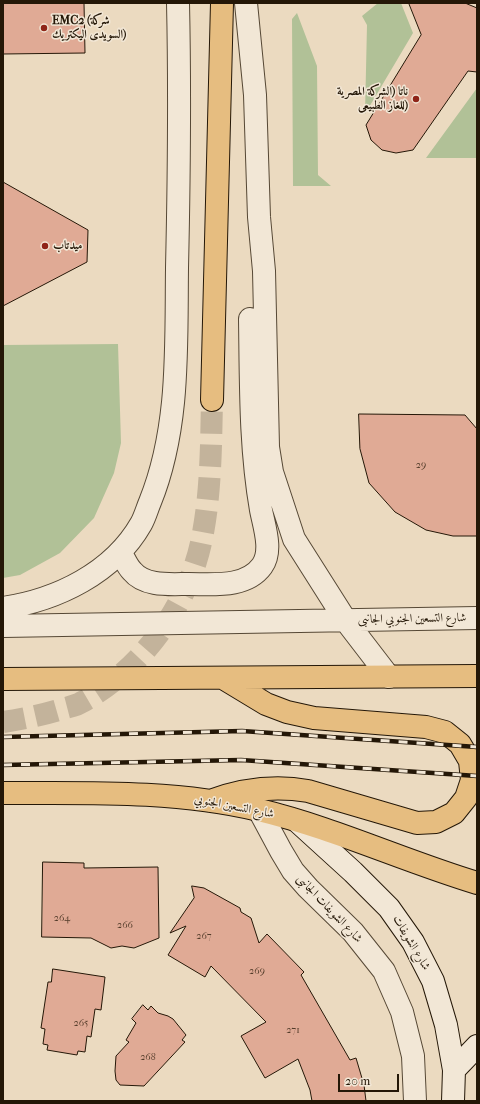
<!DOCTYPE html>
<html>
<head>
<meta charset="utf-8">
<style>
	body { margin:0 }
	#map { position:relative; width:480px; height:1104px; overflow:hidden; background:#ebdac0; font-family:"IM FELL French Canon",serif }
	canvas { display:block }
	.frame { position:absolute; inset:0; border:4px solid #241707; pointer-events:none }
	.scale { position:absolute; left:338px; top:1074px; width:61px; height:18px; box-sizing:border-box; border:2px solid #241707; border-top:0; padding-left:5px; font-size:12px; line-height:14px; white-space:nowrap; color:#241707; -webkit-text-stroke:3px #f2e7d6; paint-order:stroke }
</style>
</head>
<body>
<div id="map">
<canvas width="480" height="1104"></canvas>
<div class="frame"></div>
<div class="scale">20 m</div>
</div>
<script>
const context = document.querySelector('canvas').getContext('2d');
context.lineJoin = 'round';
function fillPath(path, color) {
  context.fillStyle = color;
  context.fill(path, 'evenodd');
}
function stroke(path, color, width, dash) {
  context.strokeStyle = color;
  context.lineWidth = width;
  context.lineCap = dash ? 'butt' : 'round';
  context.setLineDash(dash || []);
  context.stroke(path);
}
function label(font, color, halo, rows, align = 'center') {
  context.font = font + ' "IM FELL French Canon",Amiri,serif';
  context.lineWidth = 3;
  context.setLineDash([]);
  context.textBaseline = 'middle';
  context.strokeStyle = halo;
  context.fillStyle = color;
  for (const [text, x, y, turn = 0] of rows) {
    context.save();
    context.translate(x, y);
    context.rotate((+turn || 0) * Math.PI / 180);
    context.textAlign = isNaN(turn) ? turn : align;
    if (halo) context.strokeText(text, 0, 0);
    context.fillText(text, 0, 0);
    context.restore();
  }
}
const green = new Path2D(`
	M378,3h23l12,30 -48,81 2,-89 -5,-9z
	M297,13l20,53 1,109 13,11h-38l-1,-167z
	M477,88v70h-51z
	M118,344l3,99 -7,30 -20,45 -34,35 -40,22 -17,3v-233z`);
const building = new Path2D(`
	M3,3h81l1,50 -82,1z
	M409,3h56l12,5v64l-9,-1 -55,79 -17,3 -14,-3 -11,-10 -5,-15 55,-90z
	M3,182l85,48 -1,32 -84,44z
	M359,414l106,1 12,14v107h-24l-27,-6 -31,-18 -26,-29 -9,-34z
	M43,862l41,1v5l74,-1 1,71 -25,10 -12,-2 -11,2 -20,-10 -49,-1z
	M192,886l12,2 36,20 1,4 10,6 8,25 8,-9 37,38 -3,3 49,85 6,-2 8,27 2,16h-54l-2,-11 -12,-31 -33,19 -24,-42 25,-14 -55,-56 -6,11 -37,-22 18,-29 -16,7 24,-35z
	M53,969l52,8 -4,33 -6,-1 -4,28 -4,-1 -2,16 -7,-1 -1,4 -30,-5 1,-5 -5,-1 2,-15 -4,-1 7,-46h3z
	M143,1005l5,5 3,-4 7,7 10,3 5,3 13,16 -4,5 3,2 -41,44 -24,-1 -4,-5 -1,-9 1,-15 13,-14 -3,-2 10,-17 -4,-4z`);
const trunkTunnel = new Path2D(`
	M3,722c21,-3 39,-7 59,-13 6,-2 14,-3 20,-7 60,-33 107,-97 120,-164 9,-45 9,-92 10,-138`);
const tertiary = new Path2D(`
	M246,3l9,92 4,122 5,54 4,176 4,25 22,67 52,82 43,56
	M121,553c3,5 6,13 11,18 13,16 39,13 57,13 25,0 57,4 73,-18 11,-15 2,-40 -1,-56 -11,-63 -10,-127 -11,-191
	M3,608c54,-8 110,-35 138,-84 4,-7 6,-15 9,-22 30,-74 26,-156 27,-234 2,-88 3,-177 1,-265
	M3,626l474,-8
	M259,810l22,41 12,20 15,17 45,44 31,39 18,41 11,44 2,45`);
const secondary = new Path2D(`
	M297,821l56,51 36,36 24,34 20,39 13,44 8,45 -1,31
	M454,1070l23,-24`);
const trunk = new Path2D(`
	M212,400l10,-397
	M3,679l474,-3
	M3,793c85,0 173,-3 256,17 75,18 145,51 218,73
	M210,801c33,-12 64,-16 98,-10l109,32 19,-1 18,-9 12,-15 6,-18 -2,-19 -10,-17 -15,-12 -19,-5 -112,-9 -27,-6 -21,-8 -43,-26`);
const rail = new Path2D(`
	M3,737l239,-6 235,16
	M3,765l238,-5 236,16`);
const markers = [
	[44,28,4,"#8f2418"],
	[416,99,4,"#8f2418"],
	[45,246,4,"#8f2418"]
];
const numberNames = [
	["29",421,466],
	["264",62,919],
	["266",125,926],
	["267",204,937],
	["269",257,972],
	["265",81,1024],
	["271",293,1031],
	["268",148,1058]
];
const poiNames = [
	["EMC2 (شركة",52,21],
	["السويدى اليكتريك)",52,35],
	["ناتا (الشركة المصرية",408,92,"right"],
	["للغاز الطبيعى)",408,106,"right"],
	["ميدتاب",53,246]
];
const streetNames = [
	["شارع التسعين الجنوبي الجانبى",412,619,-1],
	["شارع التسعين الجنوبي",234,807,11],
	["شارع الشويفات الجانبى",329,909,46],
	["شارع الشويفات",411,943,59]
];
fillPath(green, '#b1c197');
fillPath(building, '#e0aa95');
stroke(building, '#241707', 1);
stroke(trunkTunnel, '#c3b39b', 22, [22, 11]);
stroke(tertiary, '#564835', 24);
stroke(secondary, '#241707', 24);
stroke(trunk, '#241707', 24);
stroke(tertiary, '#f2e7d6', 22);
stroke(secondary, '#f2e7d6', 22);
stroke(trunk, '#e6bd80', 22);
stroke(rail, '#241707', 4.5);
stroke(rail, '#f2e7d6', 3, [9]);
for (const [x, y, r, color] of markers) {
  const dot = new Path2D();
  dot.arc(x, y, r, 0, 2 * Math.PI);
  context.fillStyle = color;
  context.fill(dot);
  stroke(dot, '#f2e7d6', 1.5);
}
label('10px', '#533c2a', null, numberNames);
label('bold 12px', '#241707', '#f2e7d6', poiNames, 'left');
label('12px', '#241707', '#f2e7d6', streetNames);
</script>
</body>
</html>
